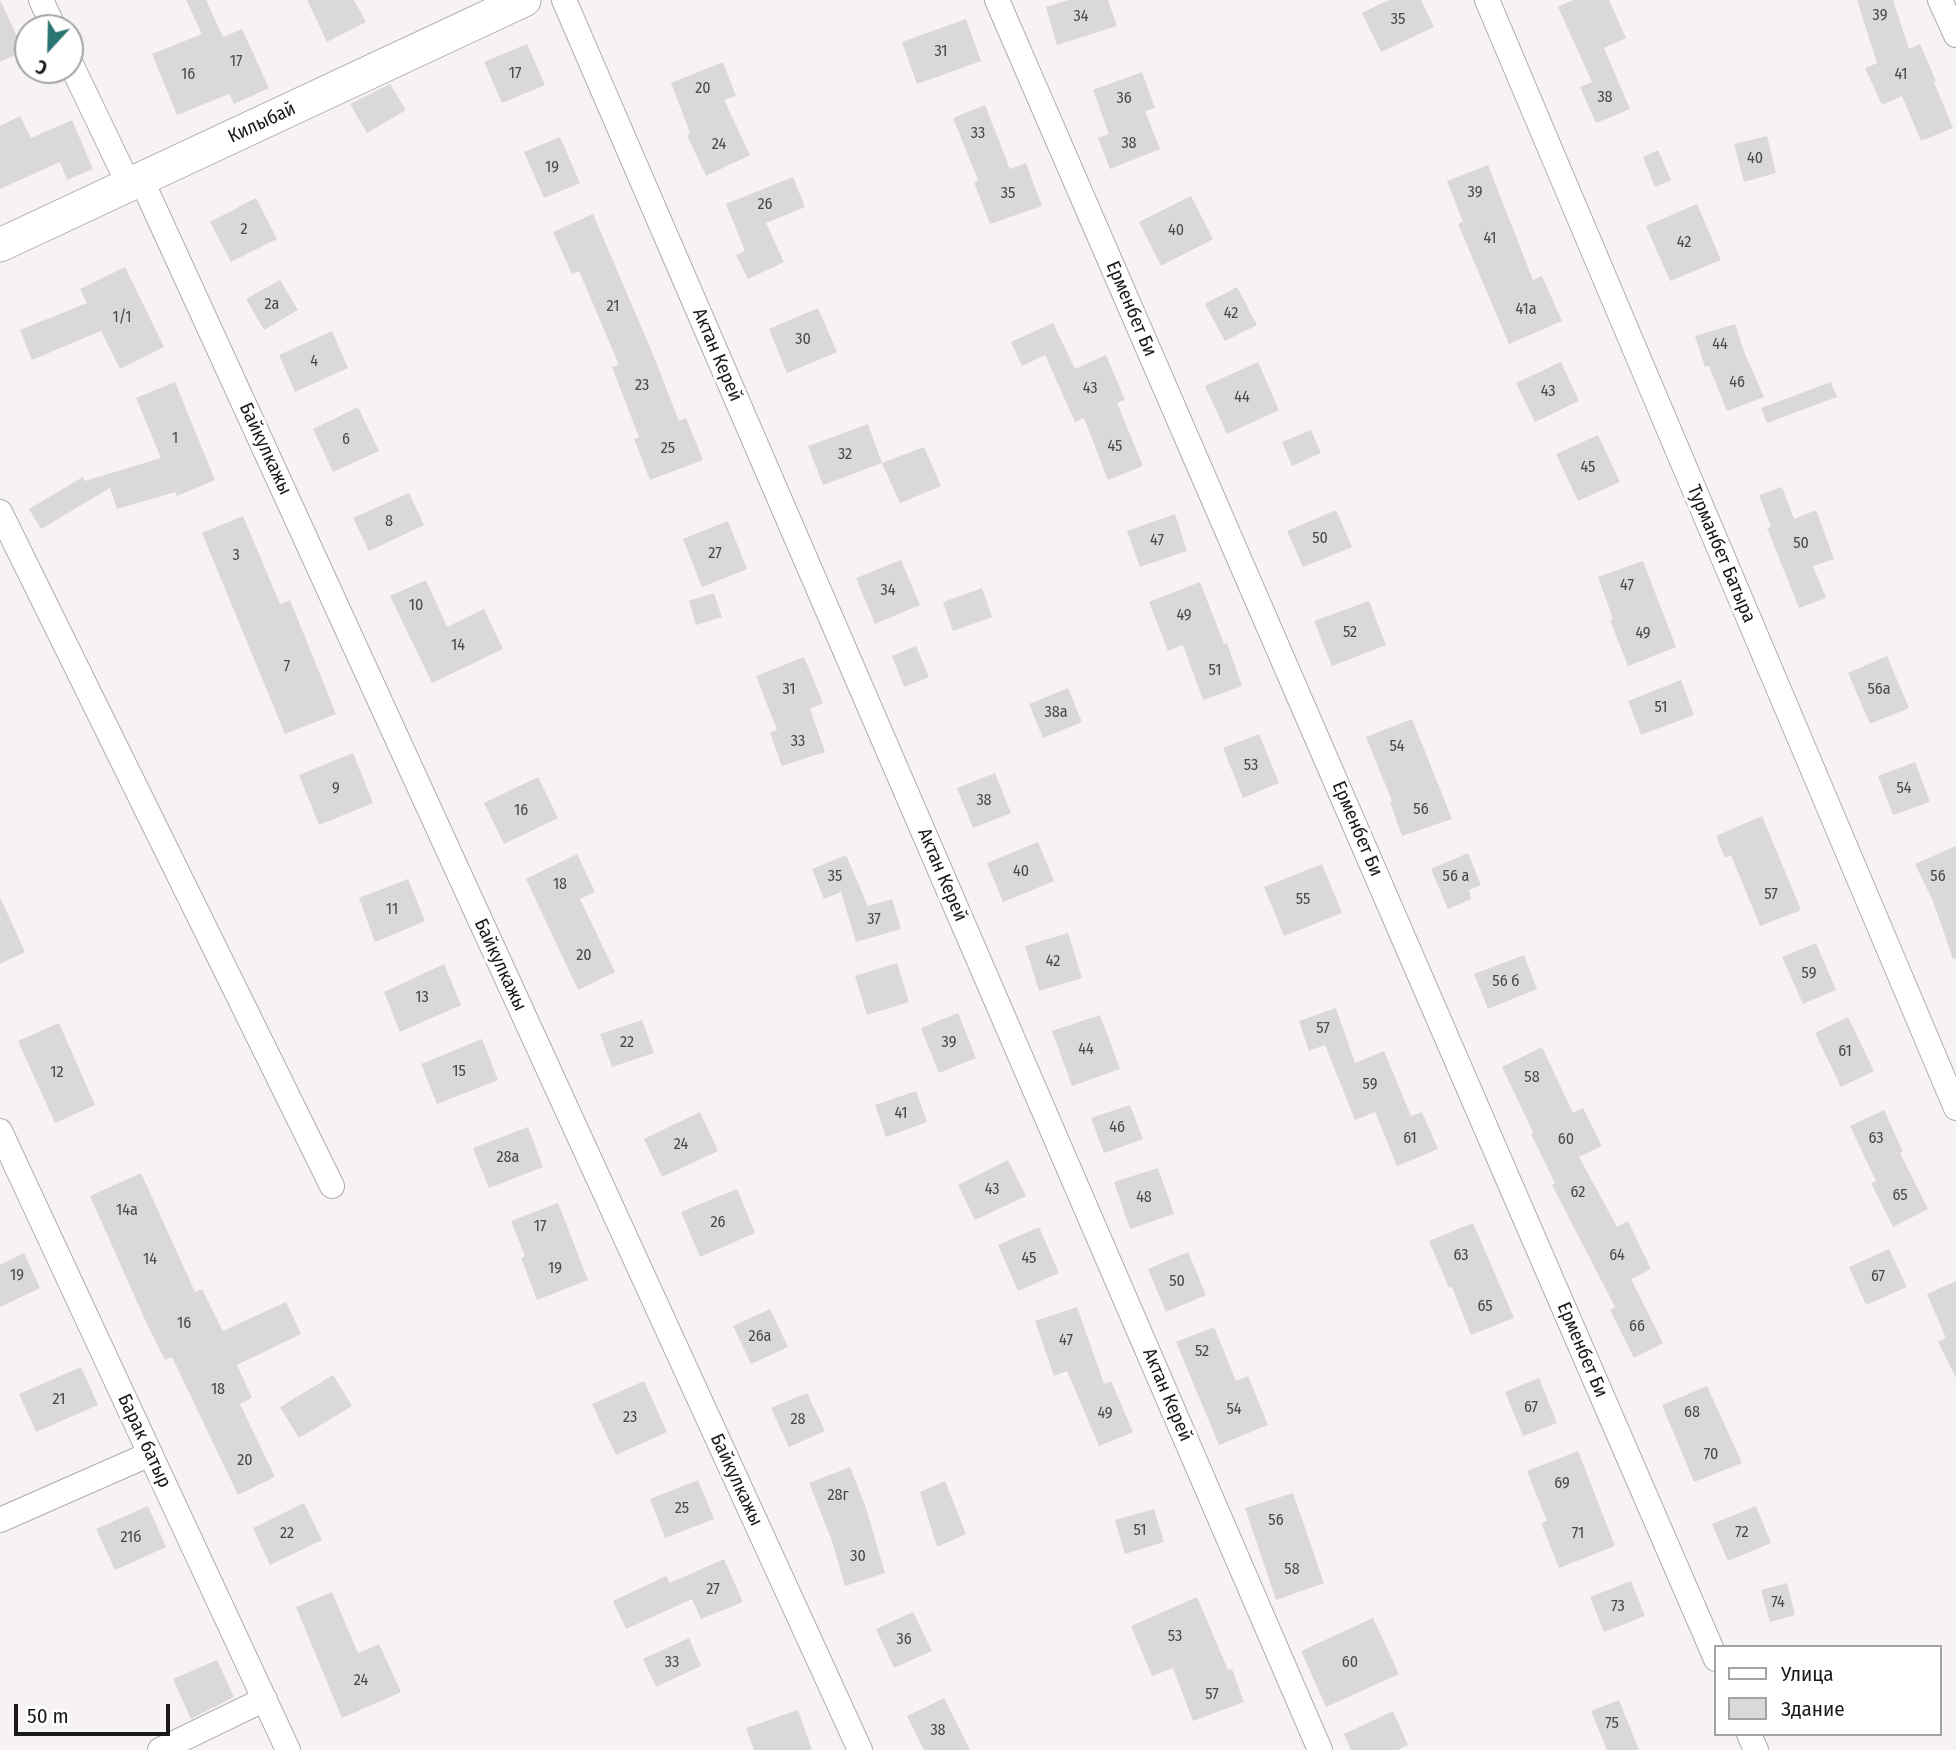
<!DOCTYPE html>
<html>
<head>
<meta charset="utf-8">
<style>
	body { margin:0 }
	#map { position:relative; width:1956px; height:1750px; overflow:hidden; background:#f7f2f3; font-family:"Fira Sans Condensed",sans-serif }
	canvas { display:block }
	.legend { position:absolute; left:1714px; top:1645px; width:228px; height:91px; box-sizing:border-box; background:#fff; border:2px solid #a3a3a3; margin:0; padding:9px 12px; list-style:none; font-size:21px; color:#1a1919 }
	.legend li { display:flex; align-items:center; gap:14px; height:35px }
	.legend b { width:35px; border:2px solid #a3a3a3 }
	.north { position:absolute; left:14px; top:14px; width:70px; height:70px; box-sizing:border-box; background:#fff; border:2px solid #a3a3a3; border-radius:50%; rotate:202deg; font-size:19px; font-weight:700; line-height:28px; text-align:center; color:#1a1919 }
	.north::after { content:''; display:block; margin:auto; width:24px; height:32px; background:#2a7471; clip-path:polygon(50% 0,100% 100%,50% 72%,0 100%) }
	.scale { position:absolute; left:14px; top:1704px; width:156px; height:32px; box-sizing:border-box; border:4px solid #1a1919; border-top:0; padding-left:9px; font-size:21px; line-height:24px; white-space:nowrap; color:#1a1919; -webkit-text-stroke:5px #fff; paint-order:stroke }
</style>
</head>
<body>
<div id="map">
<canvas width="1956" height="1750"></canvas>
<ul class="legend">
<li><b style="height:9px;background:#fff"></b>Улица</li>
<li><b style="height:19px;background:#dbd8db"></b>Здание</li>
</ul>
<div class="north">С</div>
<div class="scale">50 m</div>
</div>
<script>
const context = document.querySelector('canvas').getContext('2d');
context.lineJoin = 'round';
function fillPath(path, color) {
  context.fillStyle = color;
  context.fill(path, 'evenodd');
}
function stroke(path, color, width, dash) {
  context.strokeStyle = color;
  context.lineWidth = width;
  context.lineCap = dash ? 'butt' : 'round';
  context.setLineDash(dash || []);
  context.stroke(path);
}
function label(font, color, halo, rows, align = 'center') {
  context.font = font + ' "Fira Sans Condensed",sans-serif';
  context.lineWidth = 6;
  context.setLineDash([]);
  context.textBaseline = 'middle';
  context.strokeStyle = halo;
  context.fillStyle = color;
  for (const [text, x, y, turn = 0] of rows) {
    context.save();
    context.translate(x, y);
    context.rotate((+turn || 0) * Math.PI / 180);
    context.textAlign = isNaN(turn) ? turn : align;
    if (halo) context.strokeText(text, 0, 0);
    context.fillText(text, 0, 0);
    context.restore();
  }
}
const building = new Path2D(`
	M0,0l24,51 -24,11z
	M186,0h20l17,37 19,-8 27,59 -35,16 -5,-10 -52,21 -25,-61 50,-20z
	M307,0h47l12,22 -39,20z
	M1069,0h39l9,26 -60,19 -11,-38z
	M1389,0h32l13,27 -53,25 -19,-39z
	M1573,0h36l17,38 -22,10 26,61 -34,14 -16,-36 12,-5 -34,-75z
	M1857,0h36l16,49 11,-5 16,37 -2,1 19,46 -32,13 -19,-45 -20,9 -17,-37 12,-5z
	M966,19l15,42 -64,23 -15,-42z
	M527,44l18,41 -43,18 -18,-41z
	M723,62l13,34 -12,4 26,55 -44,21 -19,-41 3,-2 -19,-50z
	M1142,72l13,36 -10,3 15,38 -50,20 -12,-31 11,-4 -16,-44z
	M390,84l16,26 -39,23 -17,-29z
	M985,105l25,64 16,-6 16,43 -52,18 -16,-42 4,-2 -25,-62z
	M20,116l11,22 41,-18 21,49 -26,11 -7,-18 -60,27v-63z
	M1767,136l9,37 -32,9 -10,-38z
	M560,137l20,46 -36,15 -20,-46z
	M1658,150l13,30 -16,7 -12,-30z
	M1488,165l45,115 9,-4 20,45 -53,23 -51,-120 5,-2 -16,-41z
	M793,177l12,30 -39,16 18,39 -36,17 -12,-24 9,-4 -19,-47z
	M1191,196l22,43 -52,27 -22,-44z
	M256,198l21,41 -46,23 -21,-40z
	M1697,204l24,56 -51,21 -24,-55z
	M593,214l59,138 27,69 7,-3 17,42 -53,20 -16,-41 5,-2 -27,-70 7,-2 -40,-94 -7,3 -19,-42z
	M125,267l39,80 -44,22 -19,-38 -69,29 -12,-30 67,-27 -7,-14z
	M280,280l18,30 -34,20 -18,-31z
	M1237,287l20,38 -32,16 -20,-37z
	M818,308l19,44 -50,21 -18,-44z
	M1053,323l22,46 31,-14 19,45 -8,3 26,63 -35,14 -24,-62 -9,4 -30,-67 -23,11 -11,-24z
	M1735,324l10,30 19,43 -37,14 -18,-45 -4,1 -10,-31z
	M332,331l16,37 -53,24 -16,-37z
	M1258,362l21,48 -52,24 -22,-48z
	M1561,362l18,39 -44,21 -19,-39z
	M175,382l40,98 -38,16 -2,-4 -58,17 -7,-21 -69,41 -12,-20 54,-32 2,4 76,-23 -25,-60z
	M1831,382l6,15 -70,26 -6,-15z
	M358,407l21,44 -46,21 -20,-43z
	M868,424l14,39 -59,22 -15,-39z
	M1311,430l10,23 -29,13 -10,-24z
	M1598,435l22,47 -42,19 -22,-47z
	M924,447l17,39 -41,17 -18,-40z
	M1782,487l12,32 22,-9 18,49 -21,7 13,32 -27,10 -32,-80 4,-1 -12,-32z
	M409,493l15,32 -55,26 -16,-33z
	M1336,510l16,37 -49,20 -16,-36z
	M1175,514l12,37 -47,16 -13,-36z
	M243,516l37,88 10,-4 46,114 -51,20 -83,-201z
	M728,521l19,48 -45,18 -19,-48z
	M901,560l19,45 -45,19 -19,-46z
	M1643,561l33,86 -48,19 -18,-46 3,-1 -15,-42z
	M426,580l21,47 37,-18 19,40 -71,34 -42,-87z
	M1200,582l24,62 3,-1 15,43 -39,14 -20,-55 -15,6 -19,-49z
	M982,588l10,29 -39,14 -10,-29z
	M714,593l8,24 -26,8 -7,-24z
	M1369,601l17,44 -54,21 -18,-45z
	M916,646l13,31 -25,10 -12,-31z
	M1887,656l22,52 -39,16 -22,-51z
	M804,657l19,46 -13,6 15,43 -43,14 -12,-33 7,-3 -21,-54z
	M1681,680l13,35 -53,20 -13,-34z
	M1068,688l14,34 -39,16 -14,-34z
	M1412,719l40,100 -50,17 -12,-34 2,-1 -26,-64z
	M1259,734l20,49 -36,15 -20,-50z
	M353,753l20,50 -54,22 -20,-50z
	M1915,762l15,40 -37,13 -15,-39z
	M995,773l16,40 -38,15 -16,-40z
	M538,777l20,41 -54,26 -20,-41z
	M1762,816l39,94 -41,16 -29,-71 -6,3 -9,-22z
	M1038,842l16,39 -51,21 -16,-39z
	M1956,846v113h-3l-20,-58 -18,-37z
	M1468,853l13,32 -12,5 2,9 -23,10 -17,-40z
	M577,854l18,38 -15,7 35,73 -37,18 -52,-111z
	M846,855l22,51 24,-7 9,30 -45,13 -15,-50 -17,7 -12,-30z
	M1322,864l20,49 -58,23 -20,-49z
	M408,879l17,42 -50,21 -16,-44z
	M0,897l25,55 -25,12z
	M1068,933l14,45 -43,13 -14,-45z
	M1816,943l20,47 -33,14 -21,-47z
	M1524,955l13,34 -49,20 -14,-35z
	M897,963l12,39 -42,13 -12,-39z
	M444,964l17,41 -61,27 -16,-40z
	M1336,1008l19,55 29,-12 27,65 11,-4 16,37 -41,17 -22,-54 -20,8 -30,-75 -16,6 -10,-30z
	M958,1013l18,45 -37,15 -18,-45z
	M1100,1015l20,54 -48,17 -20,-55z
	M1848,1017l26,54 -33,16 -26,-54z
	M642,1020l12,33 -42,14 -12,-33z
	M59,1023l36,82 -40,18 -37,-82z
	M482,1039l16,41 -61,24 -16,-40z
	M1542,1047l31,66 10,-5 19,38 -23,11 38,70 11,-6 23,48 -20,10 32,64 -29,15 -24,-48 5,-3 -63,-122 3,-2 -24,-49 2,-2 -31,-65z
	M916,1091l11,31 -41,15 -11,-32z
	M1130,1105l13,34 -39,14 -13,-35z
	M1884,1110l19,42 -3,1 28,56 -35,18 -22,-44 5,-2 -26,-55z
	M700,1112l18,39 -56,26 -18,-38z
	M528,1127l15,40 -54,21 -16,-40z
	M1008,1160l18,36 -51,24 -17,-35z
	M1158,1168l16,46 -44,15 -16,-47z
	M141,1173l54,119 7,-3 21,42 63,-29 15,32 -64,31 15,33 -12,6 35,73 -37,18 -66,-138 -7,3 -19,-38 -56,-126z
	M737,1189l18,44 -55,24 -19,-45z
	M558,1203l30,77 -51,20 -16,-42 4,-2 -14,-35z
	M1473,1223l41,95 -43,17 -19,-48 -3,1 -20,-47z
	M1039,1227l20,46 -41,18 -20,-46z
	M1889,1249l18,38 -41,18 -17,-38z
	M1188,1252l18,43 -40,17 -18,-43z
	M24,1253l16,35 -40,19v-42z
	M1956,1281v97l-18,-36 8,-4 -19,-44z
	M1077,1307l27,77 7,-3 22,51 -34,14 -32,-75 -13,5 -19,-55z
	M770,1309l18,38 -37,17 -18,-38z
	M1214,1327l22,54 12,-5 20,49 -49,20 -43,-103z
	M81,1367l17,38 -62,27 -17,-38z
	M333,1375l19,31 -53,32 -19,-31z
	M1539,1378l18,45 -34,13 -18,-44z
	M644,1381l23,51 -51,23 -24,-51z
	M1707,1386l35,77 -48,19 -32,-77z
	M807,1393l18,38 -36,16 -18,-39z
	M1578,1451l37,95 -56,22 -18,-45 6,-2 -20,-50z
	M850,1467l16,41 19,65 -40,13 -13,-45 -23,-58z
	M698,1480l16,39 -49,19 -15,-39z
	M945,1481l21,53 -29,13 -17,-55z
	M1293,1493l31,90 -48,17 -31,-92z
	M304,1503l18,37 -52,25 -17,-37z
	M148,1506l18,41 -51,23 -19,-41z
	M1756,1506l15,37 -43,18 -16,-37z
	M1154,1509l10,33 -39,12 -10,-34z
	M724,1559l19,43 -42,17 -9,-20 -66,30 -13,-28 53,-25 4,7z
	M1631,1581l14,35 -41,16 -14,-35z
	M1787,1583l8,32 -25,7 -9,-32z
	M332,1592l26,61 21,-9 22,48 -59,26 -46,-111z
	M1197,1597l31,73 4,-1 12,33 -51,19 -20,-53 -21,8 -21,-50z
	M913,1612l19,39 -38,17 -18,-39z
	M1373,1618l26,56 -73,33 -25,-56z
	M689,1638l12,28 -45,21 -13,-28z
	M217,1660l17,37 -43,22 -18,-40z
	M944,1698l26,52h-46l-17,-34z
	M1619,1700l20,50h-32l-16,-39z
	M798,1710l14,40h-58l-8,-22z
	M1393,1711l15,34 -10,5h-47l-7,-16z`);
const street = new Path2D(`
	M41,0l13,28
	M564,0l756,1750
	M997,0l719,1659
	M1487,0l469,1108
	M1940,0l16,35
	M70,62l59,123
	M141,179l719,1571
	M0,512l332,674
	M0,1131l288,619
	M0,1520l150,-66
	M1749,1734l7,16
	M160,1750l105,-51`);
const secondary = new Path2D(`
	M0,245l524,-245`);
const numberNames = [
	["39",1880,16],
	["34",1081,17],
	["35",1398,20],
	["31",941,52],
	["17",236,62],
	["17",515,74],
	["16",188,75],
	["41",1901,75],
	["20",703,89],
	["38",1605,98],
	["36",1124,99],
	["33",978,134],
	["38",1129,144],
	["24",719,145],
	["40",1755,159],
	["19",552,168],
	["39",1475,193],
	["35",1008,194],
	["26",765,205],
	["2",244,230],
	["40",1176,231],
	["41",1490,239],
	["42",1684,243],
	["2а",272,305],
	["21",613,307],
	["41а",1526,310],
	["42",1231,314],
	["1/1",122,318],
	["30",803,340],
	["44",1720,345],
	["4",314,362],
	["46",1737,383],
	["23",642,386],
	["43",1090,389],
	["43",1548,392],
	["44",1242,398],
	["1",175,439],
	["6",346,440],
	["45",1115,447],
	["25",668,449],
	["32",845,455],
	["45",1588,468],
	["8",389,522],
	["50",1320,539],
	["47",1157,541],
	["50",1801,544],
	["27",715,554],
	["3",236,556],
	["47",1627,586],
	["34",888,591],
	["10",416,606],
	["49",1184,616],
	["52",1350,633],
	["49",1643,634],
	["14",458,646],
	["7",287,667],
	["51",1215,671],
	["31",789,690],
	["56а",1879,690],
	["51",1661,708],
	["38а",1056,713],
	["33",798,742],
	["54",1397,747],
	["53",1251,766],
	["9",336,789],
	["54",1904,789],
	["38",984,801],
	["56",1421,810],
	["16",521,811],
	["40",1021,872],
	["35",835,877],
	["56 а",1456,877],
	["56",1938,877],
	["18",560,885],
	["57",1771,895],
	["55",1303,900],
	["11",392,910],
	["37",874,920],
	["20",584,956],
	["42",1053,962],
	["59",1809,974],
	["56 б",1506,982],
	["13",422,998],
	["57",1323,1029],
	["22",627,1043],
	["39",949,1043],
	["44",1086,1050],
	["61",1845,1052],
	["15",459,1072],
	["12",57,1073],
	["58",1532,1078],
	["59",1370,1085],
	["41",901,1114],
	["46",1117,1128],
	["61",1410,1139],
	["63",1876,1139],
	["60",1566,1140],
	["24",681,1145],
	["28а",508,1158],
	["43",992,1190],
	["62",1578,1193],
	["65",1900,1196],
	["48",1144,1198],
	["14а",127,1211],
	["26",718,1223],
	["17",540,1227],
	["63",1461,1256],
	["64",1617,1256],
	["45",1029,1259],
	["14",150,1260],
	["19",555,1269],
	["19",17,1276],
	["67",1878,1277],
	["50",1177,1282],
	["65",1485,1307],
	["16",184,1324],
	["66",1637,1327],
	["26а",760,1337],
	["47",1066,1341],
	["52",1202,1352],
	["18",218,1390],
	["21",59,1400],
	["67",1531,1408],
	["54",1234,1410],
	["68",1692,1413],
	["49",1105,1414],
	["23",630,1418],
	["28",798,1420],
	["70",1711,1455],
	["20",245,1461],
	["69",1562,1484],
	["28г",838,1496],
	["25",682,1509],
	["56",1276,1521],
	["51",1140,1531],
	["72",1742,1533],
	["22",287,1534],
	["71",1578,1534],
	["21б",131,1538],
	["30",858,1557],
	["58",1292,1570],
	["27",713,1590],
	["74",1778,1603],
	["73",1618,1607],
	["53",1175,1637],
	["36",904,1640],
	["33",672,1663],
	["60",1350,1663],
	["24",361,1681],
	["57",1212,1695],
	["75",1612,1724],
	["38",938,1731]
];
const streetNames = [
	["Килыбай",262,123,-25],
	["Ерменбет Би",1131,309,67],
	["Актан Керей",717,355,67],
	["Байкулкажы",265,449,65],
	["Турманбет Батыра",1721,554,67],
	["Ерменбет Би",1357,829,67],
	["Актан Керей",942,875,67],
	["Байкулкажы",500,965,65],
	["Ерменбет Би",1582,1350,67],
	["Актан Керей",1167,1395,67],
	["Барак батыр",144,1441,65],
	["Байкулкажы",736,1480,65]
];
fillPath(building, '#dbd8db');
stroke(street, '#b1acad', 26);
stroke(secondary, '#b1acad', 35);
stroke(street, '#fff', 24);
stroke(secondary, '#fff', 33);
label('16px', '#4a494a', null, numberNames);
label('19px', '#1a1919', '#fff', streetNames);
</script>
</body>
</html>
